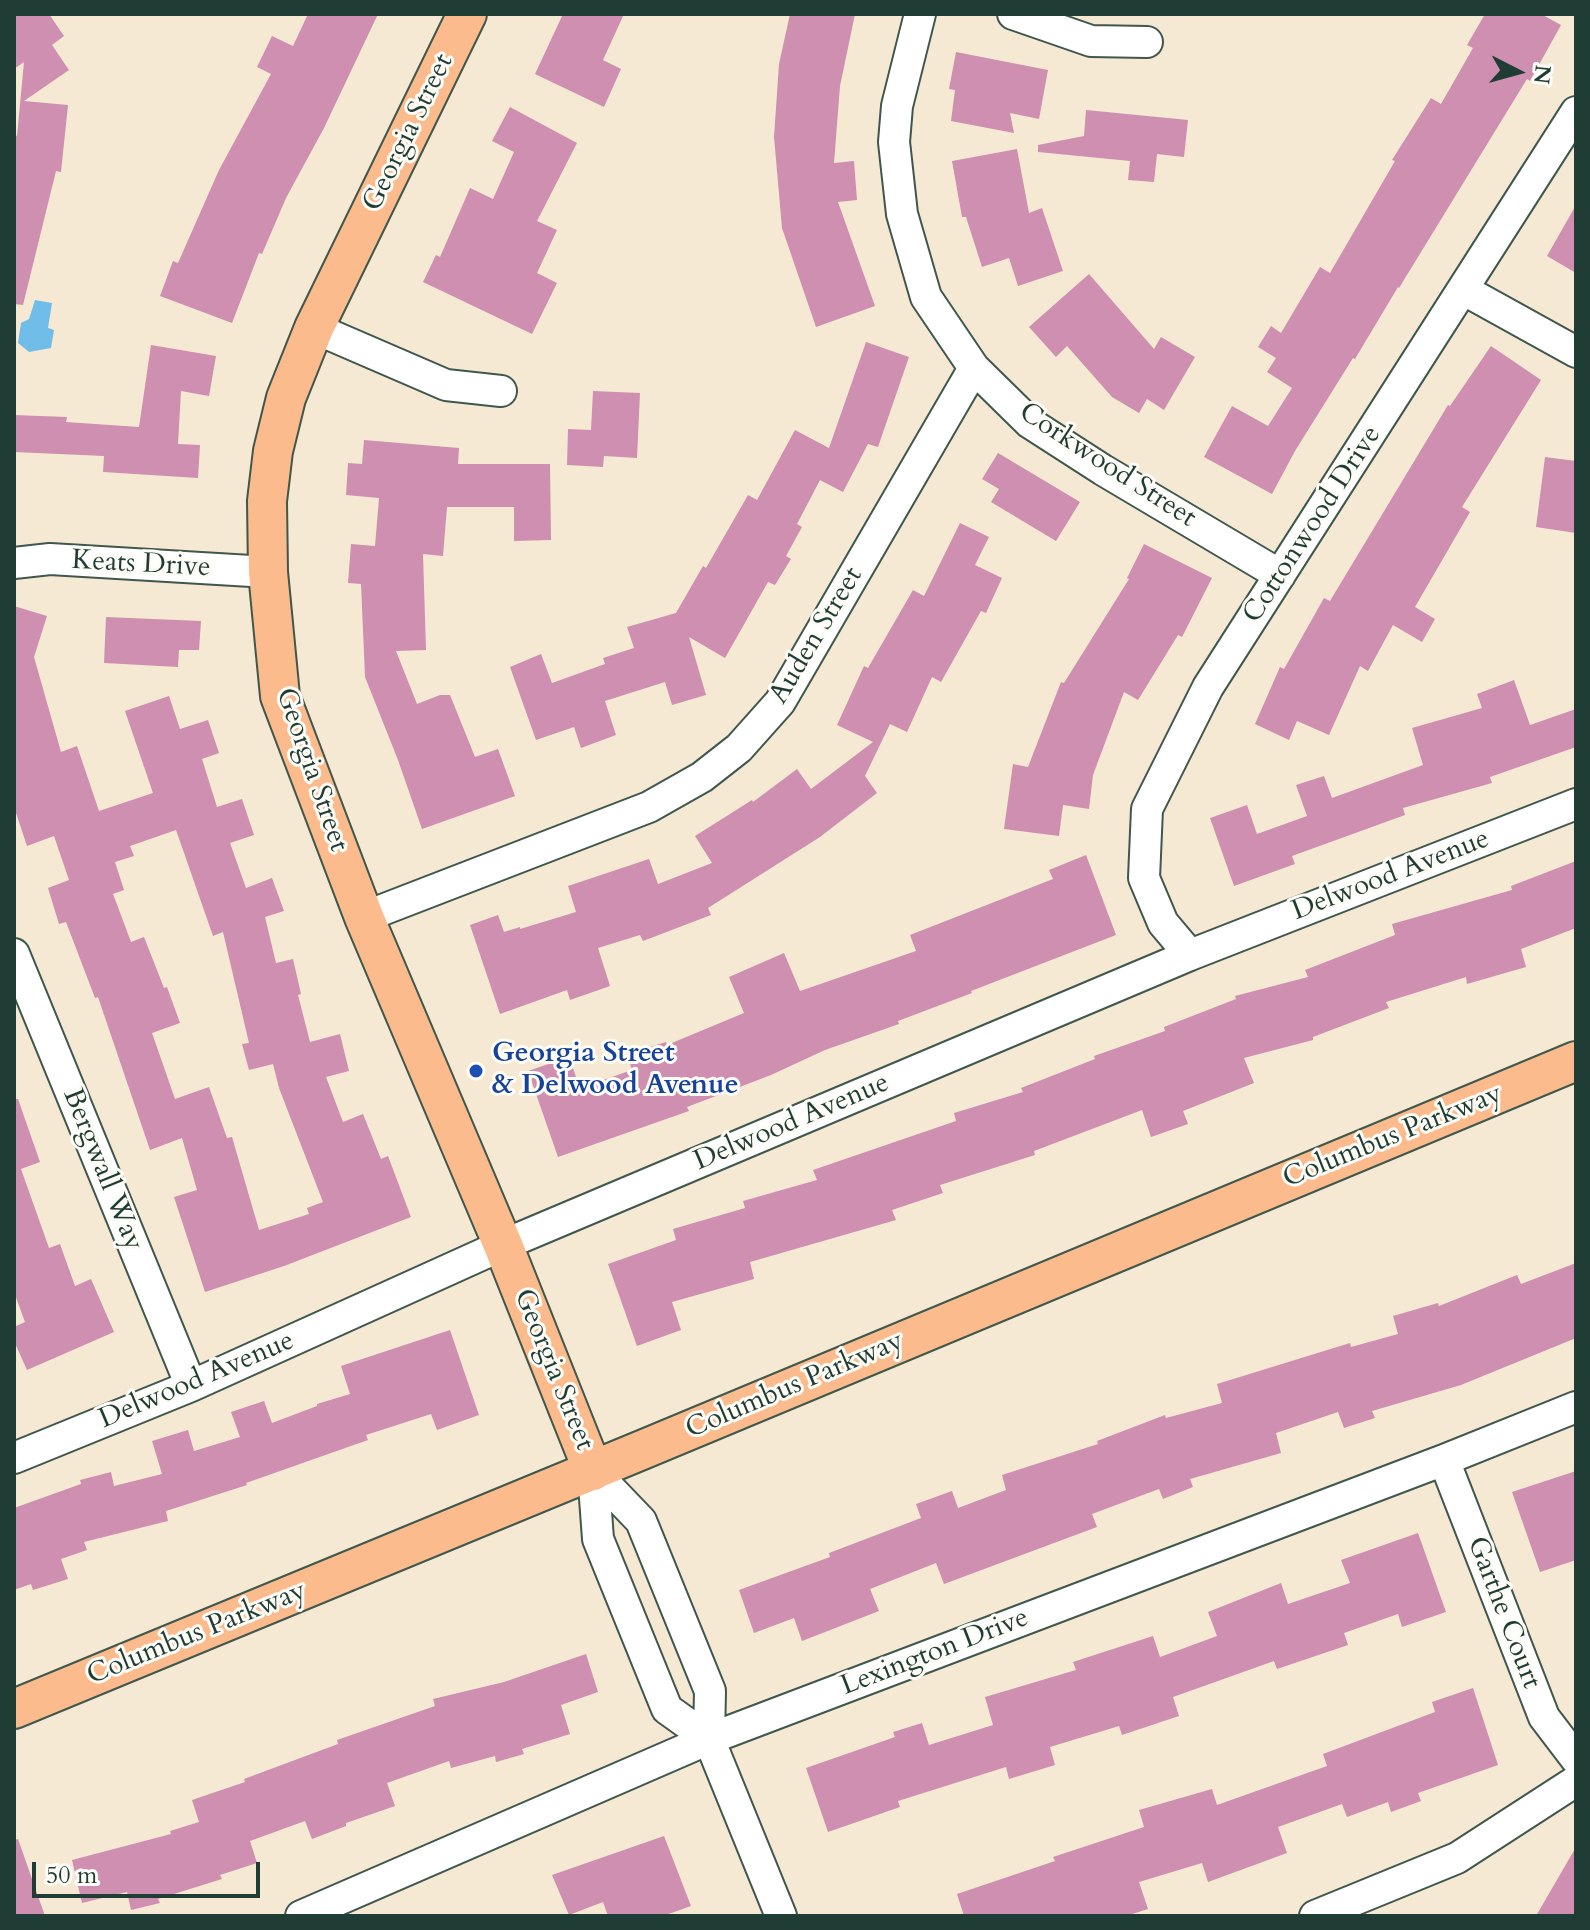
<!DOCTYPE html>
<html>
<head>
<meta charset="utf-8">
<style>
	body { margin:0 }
	#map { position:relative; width:1590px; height:1930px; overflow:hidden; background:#f5e9d3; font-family:Cardo,serif }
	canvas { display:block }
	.frame { position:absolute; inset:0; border:16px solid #1f3d34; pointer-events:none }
	.north { position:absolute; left:1478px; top:32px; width:80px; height:80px; -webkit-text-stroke:6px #fdfcf7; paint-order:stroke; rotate:96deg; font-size:22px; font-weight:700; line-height:32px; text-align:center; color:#1f3d34 }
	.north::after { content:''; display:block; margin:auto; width:28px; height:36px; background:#1f3d34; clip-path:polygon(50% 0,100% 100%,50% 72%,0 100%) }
	.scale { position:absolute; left:32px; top:1862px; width:228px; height:36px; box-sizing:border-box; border:4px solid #1f3d34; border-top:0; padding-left:10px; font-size:24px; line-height:28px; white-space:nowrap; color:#1f3d34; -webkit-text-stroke:6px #fdfcf7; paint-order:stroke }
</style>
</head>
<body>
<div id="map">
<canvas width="1590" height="1930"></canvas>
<div class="frame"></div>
<div class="north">N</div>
<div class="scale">50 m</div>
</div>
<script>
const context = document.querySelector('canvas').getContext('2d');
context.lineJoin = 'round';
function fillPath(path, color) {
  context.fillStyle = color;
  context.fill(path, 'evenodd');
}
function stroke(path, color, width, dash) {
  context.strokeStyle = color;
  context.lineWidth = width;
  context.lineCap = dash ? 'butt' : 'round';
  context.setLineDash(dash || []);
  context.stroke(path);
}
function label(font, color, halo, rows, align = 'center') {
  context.font = font + ' Cardo,serif';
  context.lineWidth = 6;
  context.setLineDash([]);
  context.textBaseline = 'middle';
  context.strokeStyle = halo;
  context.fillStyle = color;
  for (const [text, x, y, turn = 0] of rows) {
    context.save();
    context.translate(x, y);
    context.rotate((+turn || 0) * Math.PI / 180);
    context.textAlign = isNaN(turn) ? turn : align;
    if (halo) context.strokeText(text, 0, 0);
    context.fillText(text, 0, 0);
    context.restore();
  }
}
const water = new Path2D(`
	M35,300l17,3 -4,25 6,2 -3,18 -22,4 -11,-9 3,-20 8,-4z`);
const building = new Path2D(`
	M14,14h35l15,22 -12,9 17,25 -45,31 44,4 -7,67 -5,-1 -33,134 -9,-1v-169l3,1 7,-74 -10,7z
	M308,14h70l-54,114 -38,70 -24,56 -3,-1 -27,70 -72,-27 13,-35 5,2 41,-93 52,-96 -14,-7 15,-31 21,10z
	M563,14h61l-21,46 18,9 -17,38 -69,-33z
	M790,14h65l-15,72 -6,77 20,-2 3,39 -19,2 37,104 -59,21 -34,-99 -8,-91 5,-73z
	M1485,14h56l20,11 -31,56 -3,-2 -128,209 -1,-1 -43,72 -2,-1 -58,93 -23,43 -68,-37 28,-51 36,20 24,-38 -25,-16 9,-14 -18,-11 13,-21 10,7 39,-66 10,6 65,-112 -3,-1 39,-62 10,6 32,-56 -6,-3z
	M956,52l92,18 -9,49 -29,-6 4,20 -63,-12 4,-31 -6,-1z
	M510,107l67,36 -40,78 20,9 -20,43 20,10 -25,51 -109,-52 13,-27 4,2 30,-69 23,11 21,-47 -22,-11z
	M1086,110l102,10 -4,37 -27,-3 -3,28 -26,-2 2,-19 -92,-9v-7l46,-9z
	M1017,149l12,64 13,-5 21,63 -45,15 -9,-28 -27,9 -16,-50h-4l-10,-56z
	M1576,205v68l-29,-17z
	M1089,274l65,75 7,-12 34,20 -31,53 -17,-11 -8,14 -27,-16 -45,-51 -11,11 -27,-30z
	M866,342l43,15 -31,90 -10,-3 -25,48 -23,-12 -23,44 5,3 -16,29 5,3 -16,26 -7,-3 -43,76 -36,-21 17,58 -34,10 -7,-23 -60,19 11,34 -35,13 -7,-21 -38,13 -26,-73 31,-13 11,29 53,-19 -2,-6 31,-10 -7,-21 49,-14 27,-47 3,2 42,-73 9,5 38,-70 34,18z
	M151,345l65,11 -7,40 -28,-5 -3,53 22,1 -2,33 -95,-6 1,-16 -90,-4v-37l53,2 -1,5 73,5z
	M1491,346l50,34 -79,127 8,5 -55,95 20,12 -13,23 -29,-17 -25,46 -8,-5 -31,69 -32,-14 -8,19 -34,-16 25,-57 4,2 40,-71 6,3 118,-196 2,1z
	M593,391l47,2 -3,65 -33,-2 -1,11 -36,-2 1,-36 23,1z
	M364,440l95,8 -1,16h92l1,76 -37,1v-34h-67l-4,49 -20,-2 3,96 -30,1 21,53 23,-9h10l25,62 23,-8 17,47 -93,33 -24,-69 -33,-83 -4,-93 -13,-1 3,-39 24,2 4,-48 -33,-3 2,-32 14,1z
	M998,453l82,49 -24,39 -65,-39 8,-13 -17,-10z
	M1545,457l31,4v72l-40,-6z
	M960,523l29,14 -14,28 27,13 -16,35 -5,-2 -40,71 -9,-5 -25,55 -17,-8 -25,52 12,17 -57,44 -112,71 3,7 -68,26 -3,-6 -42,13 12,38 -40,14 -3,-10 -67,24 -30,-89 28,-10 6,17 16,-5v2l56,-17 -8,-26 81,-27 9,25 54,-21 -17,-27 57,-36 1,2 44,-33 14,20 62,-47 -36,-17 27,-59 4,2 45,-78 11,6z
	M1144,544l68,34 -30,59 -4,-2 -40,65 -14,-8 -31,83 -4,34 -26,-4 -4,31 -55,-7 9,-65 15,3 33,-85 3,1 65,-104 -2,-1z
	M14,606l33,10 -13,41 27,95 16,-6 22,65 54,-18 -28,-82 44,-15 11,33 28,-9 11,33 -17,6 15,48 25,-8 12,36 -24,8 16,45 26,-10 12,33 -19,6 11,46 17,-4 8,35 -3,1 12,47 30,-8 9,37 -23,6 17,45 20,-8 18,45 7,-3 23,61 -127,49 -79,26 -31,-95 23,-7 -15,-52 -32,12 -52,-153 -3,1 -29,-76 -7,2 -11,-36 21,-8 -15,-44 -27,10 -13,-39zM176,830l37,106 10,-4 26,111 -7,1 7,26 24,-6 6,24 44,114 -16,6 2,6 -50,16 -27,-93 -5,1 -18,-51 -34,12 -23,-66 28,-10 -13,-36 -3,1 -20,-51 -13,5 -18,-48 11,-4 -9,-28 19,-6 -4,-10z
	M106,617l95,4 -2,29h-20l-1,17 -74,-4z
	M1514,680l16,45 46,-16v38l-86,30 2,6 -89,25 2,7 -113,41 3,8 -61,22 -24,-68 37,-13 10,29 50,-18 -11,-31 28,-9 8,22 91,-33 -11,-37 70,-20 -5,-14z
	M1086,855l30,80 -145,56 1,2 -74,28 1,3 -74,26 -54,25 -84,32 2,4 -131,46 -30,-86 41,-14 11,31 52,-18 -5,-16 39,-12 1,3 77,-32 -15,-36 55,-24 16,38 116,-40 -6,-16 143,-56 -4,-9z
	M1576,861v67l-55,21 5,18 -59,17 -1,-7 -80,25 3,6 -76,29v3l-69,18 10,25 -71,28 5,13 -37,13 -9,-27 -108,41 1,4 -95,30 3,8 -51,17 4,10 -146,42 4,17 -82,23 9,28 -44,16 -29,-82 68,-24 -3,-11 72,-21 -2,-7 74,-21 -4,-10 143,-49 -2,-8 69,-21 -2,-4 74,-29 -1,-3 71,-25 -1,-4 72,-28 -1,-3 73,-19 -3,-7 90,-35 -3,-11 120,-34 -1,-4z
	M14,1099h4l22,63 -19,7 28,79 11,-4 15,42 16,-7 23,53 -87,38 -13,-29v-14l11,-5 -11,-30z
	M1576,1263v75l-115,47 -89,26 3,7 -31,10 -6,-16 -62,21 5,20 -91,26 3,8 -30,12 -4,-10 -67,25 5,13 -153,57 -8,-21 -66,26 9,22 -77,30 -8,-23 -40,15 -15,-43 91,-33 -1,-4 92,-35 -5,-14 36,-13 6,17 48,-18 -4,-15 96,-31 -1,-3 68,-26 1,3 56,-15 -5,-19 133,-41 1,4 47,-13 -5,-18 45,-13 1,3 78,-31 4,9z
	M450,1330l29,85 -42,15 -6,-16 -65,21 2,5 -122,43 1,2 -81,26 2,10 -84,21 3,8 -26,9 7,20 -35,11 -2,-6 -17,6v-82l67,-24 -1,-4 31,-8 3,14 48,-12 -10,-33 36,-11 6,21 46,-14 -9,-25 33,-11 8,22 45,-17v-2l33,-10 -9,-28z
	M1576,1471v89l-36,12 -28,-80z
	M1418,1533l28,79 -44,15 -4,-13 -54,19 4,12 -71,24 -3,-8 -101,36 6,19 -57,19 -3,-9 -69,21 5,18 -46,14 -3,-12 -108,34 2,6 -72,25 -22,-64 89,-31 -2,-5 29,-9 7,22 64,-20 -8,-28 91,-27 -3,-8 80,-26 7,21 57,-21 -9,-24 73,-29 7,21 62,-21 -9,-23z
	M586,1654l12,38 -37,13 9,29 -48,15 2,5 -28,8 -1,-6 -44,12 -2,-7 -62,22 8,23 -49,17v3l-34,13 -7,-18 -55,20 7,22 -37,12 2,4 -64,20 2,4 -29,7 -4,-18 -45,11 -10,-43 99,-26 -1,-3 29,-9 -7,-22 53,-18 -1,-3 94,-35 -1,-4 98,-34 -2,-7 71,-17z
	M1473,1688l25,77 -80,28 3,8 -30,11 -3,-10 -41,15 -5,-13 -64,23 9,26 -79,29 -6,-19 -63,19 9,27 -22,7h-162l-7,-22 98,-33 -2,-4 91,-30 -5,-17 73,-21 5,16 110,-39 -4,-12 112,-42 -3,-10z
	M664,1836l27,70 -28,10h-55l-5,-14 -34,13 -17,-40z
	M18,1839l27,77h-31v-76z
	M1576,1847v69h-40z`);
const minor = new Path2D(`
	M920,14l-23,92 -3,36 8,72 24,83 48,71 56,55 73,47 177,105
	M1013,14l78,27 56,1
	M1464,290l112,62
	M314,328l132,57 55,6
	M14,563l36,-4 218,13
	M364,917l285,-110 53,-30 37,-29 41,-46 194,-334
	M14,954l177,432
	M1190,955l-27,-32 -19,-45 3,-69 61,-122 368,-575
	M14,1458l177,-72 312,-141 687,-290 386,-151
	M1444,1460l100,257 32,42
	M593,1471l48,50 69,170 -1,48 72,177
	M593,1471l5,68 69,170 42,30
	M301,1916l408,-177 735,-279 132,-53
	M1315,1916l142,-58 119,-77`);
const major = new Path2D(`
	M467,14l-153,314 -28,70 -13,53 -6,50 1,71 12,124 84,221 139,328 90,226
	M14,1709c522,-213 1041,-432 1562,-648`);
const markers = [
	[476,1071,8,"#1a4fb4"]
];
const streetNames = [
	["Georgia Street",409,133,-64],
	["Corkwood Street",1107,466,33],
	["Cottonwood Drive",1313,525,-57],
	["Keats Drive",141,565,3],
	["Auden Street",817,636,-59],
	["Georgia Street",311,770,71],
	["Delwood Avenue",1391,876,-21],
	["Delwood Avenue",792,1123,-23],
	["Columbus Parkway",1393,1137,-22],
	["Bergwall Way",102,1170,68],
	["Georgia Street",553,1370,68],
	["Delwood Avenue",197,1381,-23],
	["Columbus Parkway",795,1386,-23],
	["Garthe Court",1503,1613,69],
	["Columbus Parkway",197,1634,-22],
	["Lexington Drive",935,1653,-21]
];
const transitNames = [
	["Georgia Street",492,1055],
	["& Delwood Avenue",492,1087]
];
fillPath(water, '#70bdea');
fillPath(building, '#ce8fb1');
stroke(minor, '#3f574c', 34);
stroke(major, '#3f574c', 42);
stroke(minor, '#fff', 30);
stroke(major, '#fbbb8d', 38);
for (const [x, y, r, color] of markers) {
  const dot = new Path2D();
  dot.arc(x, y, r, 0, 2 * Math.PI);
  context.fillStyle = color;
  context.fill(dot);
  stroke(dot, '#fdfcf7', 3);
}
label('28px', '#1f3d34', '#fdfcf7', streetNames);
label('bold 28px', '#164399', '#fdfcf7', transitNames, 'left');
</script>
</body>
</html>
